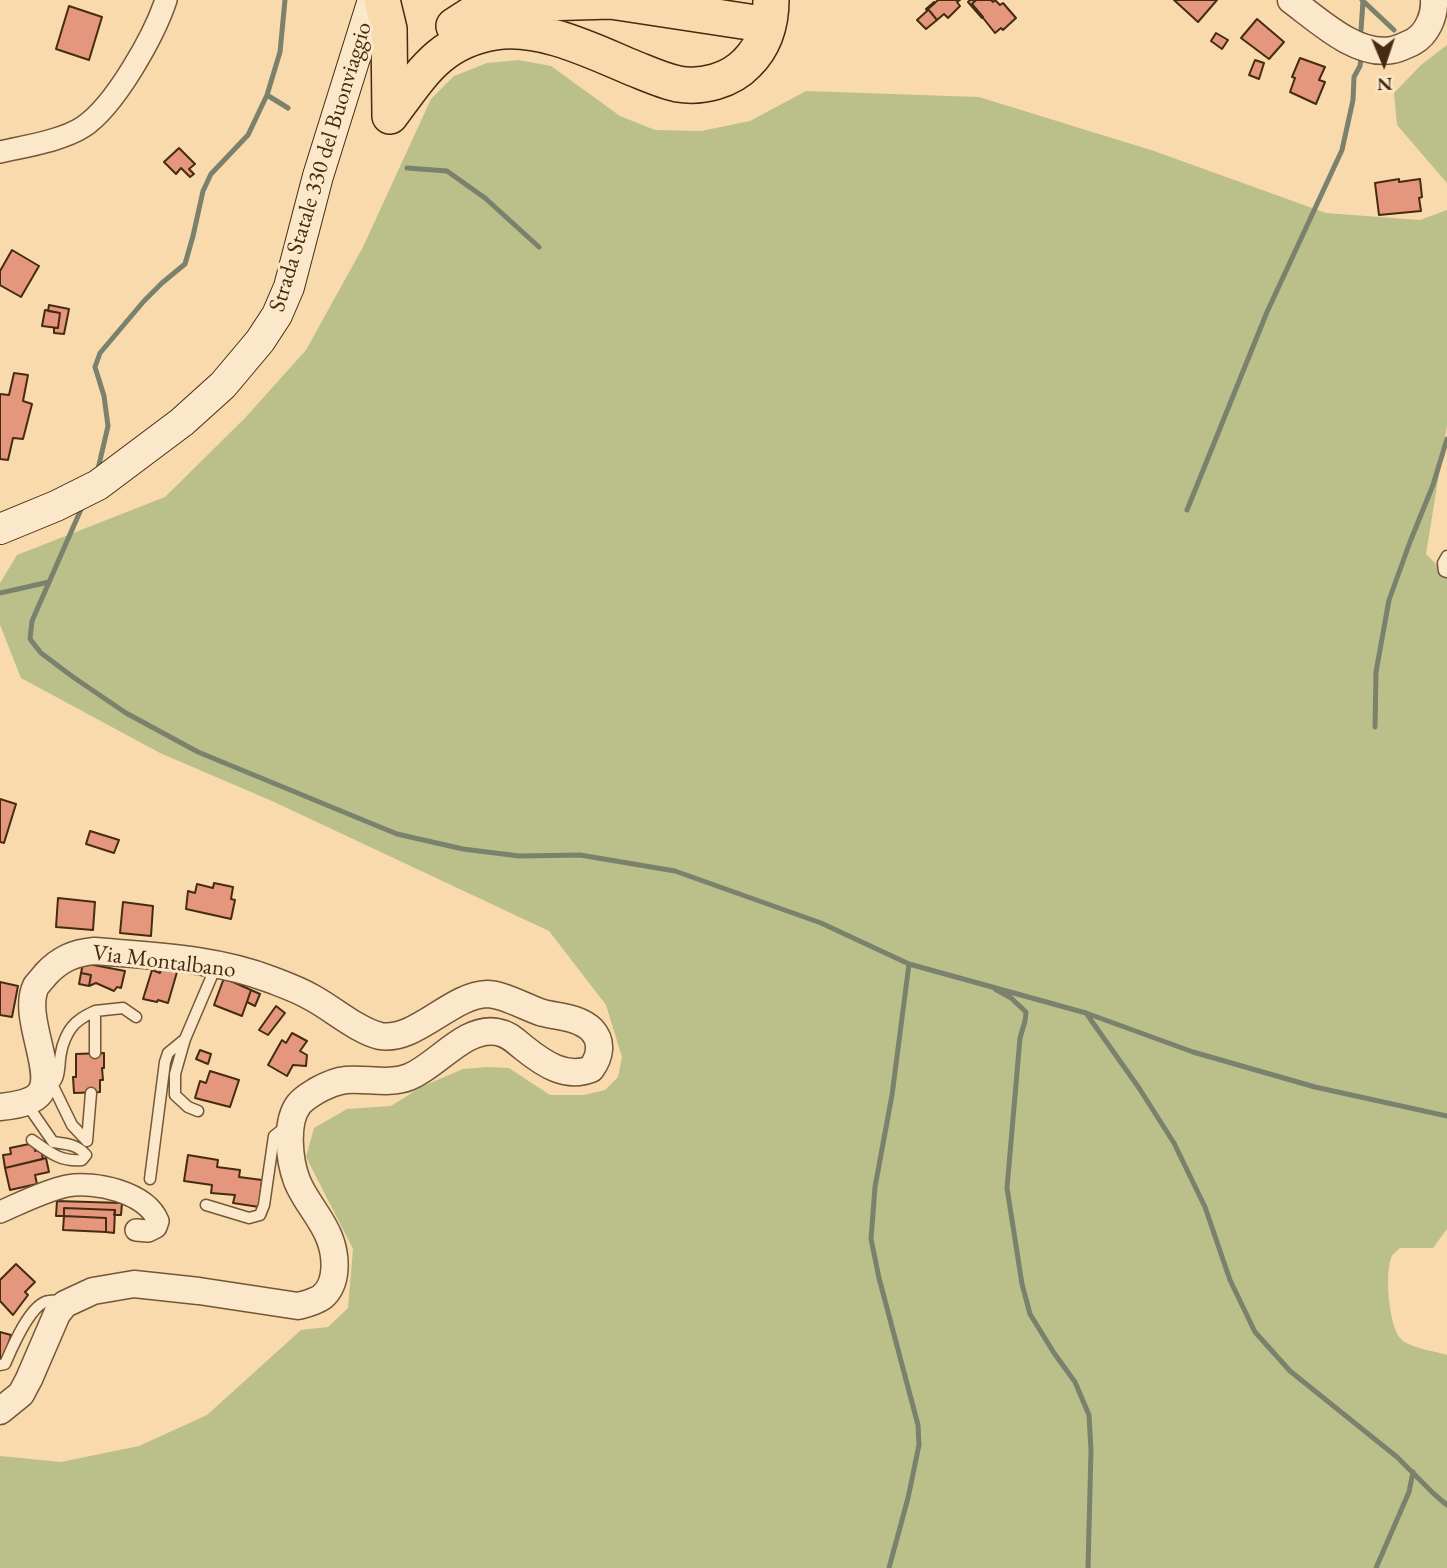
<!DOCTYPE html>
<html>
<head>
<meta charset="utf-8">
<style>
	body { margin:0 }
	#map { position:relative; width:1447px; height:1568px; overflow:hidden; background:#f9daac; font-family:"EB Garamond",serif }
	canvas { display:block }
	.north { position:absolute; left:1349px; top:28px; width:70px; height:70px; -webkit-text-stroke:5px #fbe7c9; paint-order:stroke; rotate:178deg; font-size:19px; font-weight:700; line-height:28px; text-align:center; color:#452b12 }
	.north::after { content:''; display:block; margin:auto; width:24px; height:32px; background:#452b12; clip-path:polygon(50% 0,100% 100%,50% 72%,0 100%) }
</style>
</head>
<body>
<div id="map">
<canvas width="1447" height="1568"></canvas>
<div class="north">N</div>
</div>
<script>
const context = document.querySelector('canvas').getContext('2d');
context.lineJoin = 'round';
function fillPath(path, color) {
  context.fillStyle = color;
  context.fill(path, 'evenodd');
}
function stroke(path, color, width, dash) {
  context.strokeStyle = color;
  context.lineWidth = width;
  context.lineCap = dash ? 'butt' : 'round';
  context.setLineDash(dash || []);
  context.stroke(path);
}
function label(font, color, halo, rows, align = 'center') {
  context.font = font + ' "EB Garamond",serif';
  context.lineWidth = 6;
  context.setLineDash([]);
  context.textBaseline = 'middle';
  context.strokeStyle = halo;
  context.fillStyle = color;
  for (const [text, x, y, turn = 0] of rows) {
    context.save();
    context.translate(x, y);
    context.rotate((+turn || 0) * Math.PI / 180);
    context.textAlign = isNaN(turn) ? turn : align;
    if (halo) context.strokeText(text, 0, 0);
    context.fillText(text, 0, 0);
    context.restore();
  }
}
const green = new Path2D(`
	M1447,45v138l-50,-58 -3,-32 27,-28z
	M519,60l32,6 69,50 35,14 46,1 49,-10 56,-30 173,6 175,54 172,62 94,7 27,-10v215l-21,129 21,21v654l-14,19h-33c-3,3 -6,5 -8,8 -8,16 -3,69 8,82 8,10 35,13 47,17v213h-1447v-112l61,6 78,-16 68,-31 94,-85 27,-3 20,-19 5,-59 -47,-92 8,-29 33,-19 44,-3 30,-19 42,-18 25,-2 21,1 41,27h34l21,-5 13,-13 4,-20 -16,-52 -57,-74 -277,-130 -112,-48 -139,-75 -21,-53v-42l17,-28 148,-58 80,-79 61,-68 57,-103 68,-148 23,-23 33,-13z`);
const stream = new Path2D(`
	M1362,0l32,30
	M1361,30l2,-29
	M267,95l21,13
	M407,168l40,3 38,27 54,49
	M98,469l10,-43 -4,-30 -9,-29 5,-14 44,-52 18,-18 23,-19 8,-28 10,-45 8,-17 37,-39 19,-40 13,-43 5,-52
	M82,507l-50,114 -2,18 11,14 32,24 53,36 72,39 199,82 66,15 56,7 61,-1 95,16 146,52 88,41 177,49 107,39 122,35 132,29
	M1187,510l80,-198 75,-162 11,-50 1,-23 6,-11 1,-8
	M0,593l49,-11
	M1375,727l1,-55 13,-72 21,-58 23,-57 14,-46
	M995,989l16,9 15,14 -1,9 -5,17 -13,150 15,96 8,30 24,39 21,29 14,33 2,35 -3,118
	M1086,1013l53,75 35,55 31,64 25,73 25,52 35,39 107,86 37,37 13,11
	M889,1568l19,-70 11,-53 -1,-20 -39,-147 -8,-39 4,-52 17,-92 17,-131
	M1376,1568l33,-76 4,-20`);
const building = new Path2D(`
	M938,0h22l-3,2 3,4 -12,12 -4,-4 -7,6 -9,-11z
	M970,0h6l-4,4 11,13 -1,1 -14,-16z
	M976,0h15l2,2 2,-2 5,5 3,-2 13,15 -13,12 -2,-2 -6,5 -23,-29z
	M1174,0h43l-19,22z
	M934,2l1,1 -7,6 9,11 -11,9 -9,-9 10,-9 -1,-2z
	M69,6l33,11 -13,43 -33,-11z
	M1257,19l27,23 -15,17 -28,-21z
	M1216,33l12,7 -6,9 -11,-8z
	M1300,58l25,9 -6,13 6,2 -9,22 -26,-12 5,-14 -3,-1z
	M1255,60l9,3 -5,16 -10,-4z
	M179,148l16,16 -6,5 5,5 -4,3 -9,-9 -5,6 -12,-12z
	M1399,179v3l21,-3 2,18 -3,1 2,13 -42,4 -4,-32z
	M12,250l27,16 -18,31 -21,-12v-14z
	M49,305l20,4 -5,25 -10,-1v-5h4l2,-15 -12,-2z
	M45,310l15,3 -2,15 -16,-2z
	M14,373l14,2 -5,26 9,3 -9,35 -10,-1 -5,22 -8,-1v-65l9,1z
	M0,799l16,5 -12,39 -4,-1z
	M90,831l29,9 -5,13 -28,-9z
	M214,883l19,4 -2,12 4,1 -4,19 -45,-10 2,-18 7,2 2,-9 16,4z
	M58,898l37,4 -2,28 -37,-3z
	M123,902l30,4 -2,30 -31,-3z
	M83,963l42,8 -4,17 -4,-1 -3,4 -18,-8 -7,3 2,-11 -10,-2z
	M161,968l16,4 -9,31 -10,-3 -1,2 -14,-3 9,-29 8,3z
	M81,973l10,2 -2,11 -10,-2z
	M224,978l27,12 -9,26 -28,-11z
	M0,982l18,4 -6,31 -12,-2z
	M251,990l9,4 -5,12 -8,-4z
	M276,1006l9,7 -17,22 -9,-5z
	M292,1033l15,8 -7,10 7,4 -1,11 -13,-1 -6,11 -19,-11 14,-25 4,3z
	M200,1050l11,4 -3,10 -12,-5z
	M104,1053v15h-2l1,12h-3v12l-26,1 -1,-16h3v-23z
	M210,1071l29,9 -9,27 -35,-9 5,-17 6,2z
	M34,1143l1,8 6,-2 2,10 -38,9 -2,-13 8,-1 -1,-6z
	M188,1155l30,5 -1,7 23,3 -1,7 23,3 -3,27 -26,-4 2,-8 -24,-2 1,-8 -28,-4z
	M46,1158l3,14 -14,3 2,9 -27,6 -5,-22z
	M57,1201l65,2 -1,12h-7l1,-5 -51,-2v8h-8z
	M64,1208l51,2 -1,23 -8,-1v-14l-42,-2z
	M64,1216l42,2v14l-43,-2z
	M16,1264l19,18 -10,10 3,3 -15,20 -13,-14v-21z
	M0,1332l11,3 -8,27 -3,-1z`);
const service = new Path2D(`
	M1447,556l-4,7 1,8 3,1
	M95,1011l28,-3 13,9
	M185,1039l-10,35v21l13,12 10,4
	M53,1086l19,39 15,16 4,-48
	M48,1088c14,-7 10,-22 13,-35 1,-8 6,-20 11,-26 6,-8 15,-12 23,-16v42
	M28,1101l5,12 20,29c13,2 24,2 33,13l-4,5c-22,2 -33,-8 -50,-20
	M150,1179l15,-117 3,-9 17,-14 32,-75
	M206,1205l43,13 11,-3 4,-10 10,-69 14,-11
	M0,1365l5,-1c7,-16 23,-55 40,-62 4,-2 12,-1 17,-2`);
const minor = new Path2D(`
	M0,152c26,-6 61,-11 83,-25 32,-21 71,-91 83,-127
	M0,1212c21,-9 44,-21 67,-26 28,-5 79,6 91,35l-2,6 -8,4 -12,-1`);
const tertiary = new Path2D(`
	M1291,0c27,20 66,57 101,50 7,-1 14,-5 21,-8 14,-8 22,-26 21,-42
	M0,1107c12,-1 33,-4 40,-14 16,-21 -19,-77 -4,-107 3,-4 7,-8 10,-12 14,-15 28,-21 48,-23 60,5 122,7 178,29 13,5 27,10 39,17 21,11 47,34 69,39 36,6 71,-41 107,-42 16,0 40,14 56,19 16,4 36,4 49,17 11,12 8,27 -1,39 -25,10 -47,-5 -67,-21 -9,-7 -15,-14 -27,-16 -32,-6 -60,34 -88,45 -20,8 -42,1 -63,3 -11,1 -21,6 -30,11 -6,4 -12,7 -17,13 -14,18 -10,56 -2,77 8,20 24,36 32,56 7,17 10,46 -7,60 -7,5 -16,7 -24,9l-99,-15 -65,-7 -41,7 -28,13 -8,10 -28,65 -8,15 -21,17`);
const secondary = new Path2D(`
	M0,529l56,-23 42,-21 84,-63 41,-37 37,-44 17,-26 12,-28 29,-111 55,-176`);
const trunk = new Path2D(`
	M382,0l7,29 1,87
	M604,0l145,22
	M454,26l17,-11 36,-11 104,-3
	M390,116c31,-41 49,-75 105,-84 46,-7 97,19 138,36 15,6 30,13 45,16 24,4 52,-3 69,-21 17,-17 24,-39 24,-63`);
const streetNames = [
	["Strada Statale 330 del Buonviaggio",321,167,-73],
	["Via Montalbano",164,962,7]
];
fillPath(green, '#bbc08b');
stroke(stream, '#7a816d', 5);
fillPath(building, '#e4977c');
stroke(building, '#452b12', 2);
stroke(service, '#725738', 13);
stroke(minor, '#725738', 24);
stroke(tertiary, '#725738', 29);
stroke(secondary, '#452b12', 32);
stroke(trunk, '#452b12', 38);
stroke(service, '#fbe7c9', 10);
stroke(minor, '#fbe7c9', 21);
stroke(tertiary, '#fbe7c9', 26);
stroke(secondary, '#fbe7c9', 30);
stroke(trunk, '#f9daac', 35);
label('23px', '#452b12', '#fbe7c9', streetNames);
</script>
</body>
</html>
